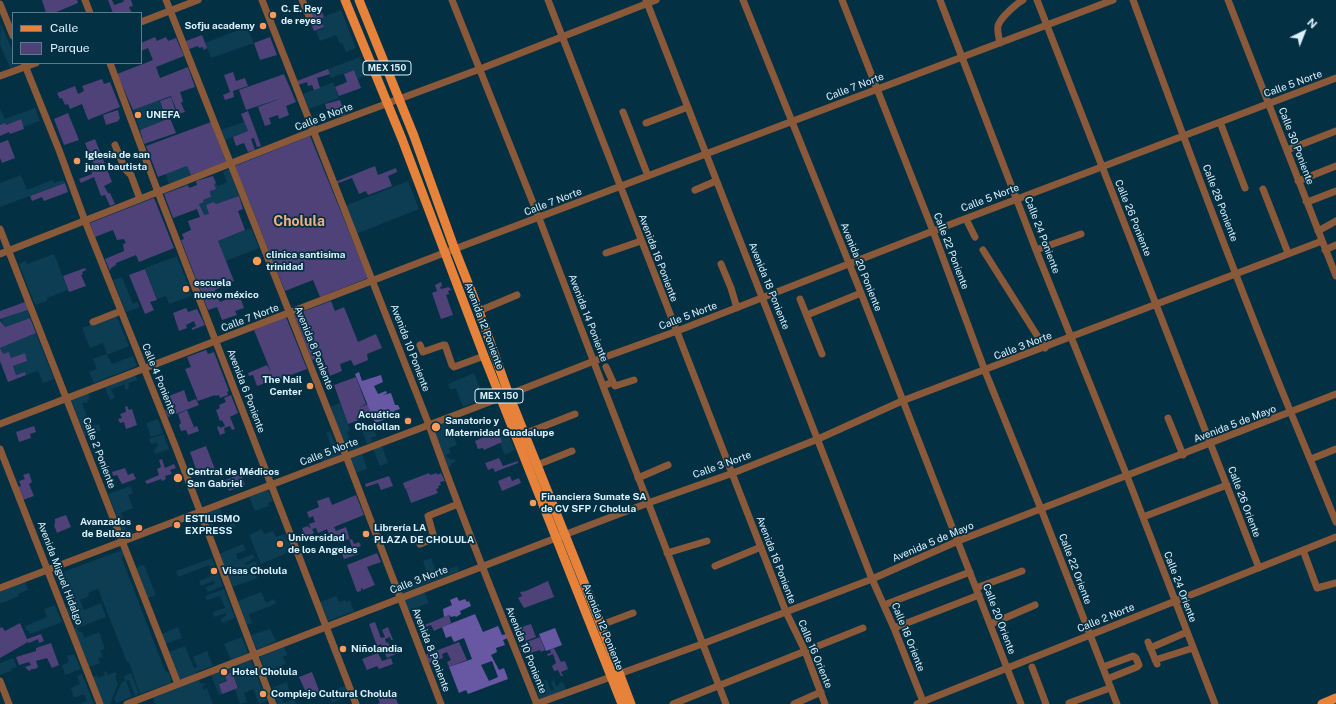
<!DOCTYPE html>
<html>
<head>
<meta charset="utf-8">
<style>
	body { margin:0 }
	#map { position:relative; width:1336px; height:704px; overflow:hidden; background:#043043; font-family:"Public Sans",sans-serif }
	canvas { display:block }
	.legend { position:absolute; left:12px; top:12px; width:130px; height:52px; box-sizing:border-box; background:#043043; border:1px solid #5a7d8d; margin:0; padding:5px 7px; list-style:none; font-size:12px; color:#dcf1fd }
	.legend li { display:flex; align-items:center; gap:8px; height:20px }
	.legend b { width:20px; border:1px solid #5a7d8d }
	.north { position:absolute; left:1284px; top:12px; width:40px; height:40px; -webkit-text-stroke:3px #043043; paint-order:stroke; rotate:43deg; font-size:11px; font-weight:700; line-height:16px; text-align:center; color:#dcf1fd }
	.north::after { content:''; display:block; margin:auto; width:14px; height:18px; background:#dcf1fd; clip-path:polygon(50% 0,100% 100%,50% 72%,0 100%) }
</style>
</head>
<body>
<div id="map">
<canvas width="1336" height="704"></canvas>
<ul class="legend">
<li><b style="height:5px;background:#e7823b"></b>Calle</li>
<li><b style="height:11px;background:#4e4278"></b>Parque</li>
</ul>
<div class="north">N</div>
</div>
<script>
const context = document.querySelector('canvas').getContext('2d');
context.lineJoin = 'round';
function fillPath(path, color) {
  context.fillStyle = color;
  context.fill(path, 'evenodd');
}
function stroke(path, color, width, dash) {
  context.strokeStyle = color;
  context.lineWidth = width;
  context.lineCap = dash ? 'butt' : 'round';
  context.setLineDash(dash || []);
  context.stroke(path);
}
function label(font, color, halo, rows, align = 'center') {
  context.font = font + ' "Public Sans",sans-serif';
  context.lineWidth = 3.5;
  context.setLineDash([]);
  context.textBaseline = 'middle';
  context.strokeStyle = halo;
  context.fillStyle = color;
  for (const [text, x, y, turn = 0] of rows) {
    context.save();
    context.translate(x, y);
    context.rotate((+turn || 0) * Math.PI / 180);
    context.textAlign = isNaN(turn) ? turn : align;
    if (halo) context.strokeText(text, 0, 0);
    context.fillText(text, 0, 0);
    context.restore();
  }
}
const built = new Path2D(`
	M341,10l15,38 -10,4 -4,-9 -2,1 -4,-9 -16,6 -4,-10 8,-3 -4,-10z
	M1,24l12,28v11h5v1l-8,4 -10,-23z
	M247,27l7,16 -43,15 -6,-15z
	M360,57l8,18 -10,4 -4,-9 -24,8v-4l-2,-5z
	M333,82l6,16 -30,11 -6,-15z
	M159,100l8,21 -27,9 -7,-20z
	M35,108l5,13 -17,6 -3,-8 -14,6 -2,-1 -4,1v-16l5,10z
	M244,122l4,9 -23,9 -4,-10z
	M187,166l4,9 -22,9 -4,-10z
	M229,169l10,27 -23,8 -10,1 3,9 -5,2 -5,-12 5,-2 -1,-2 8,-3 -1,-6 4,-7 2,-1 2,3 9,-4 -4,-10z
	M21,175l6,15 25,-10 2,3 9,-3 2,3 -65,24v-24z
	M408,181l11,28 -63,25 -11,-28z
	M251,228l8,20 -33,13 -8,-20z
	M54,254l14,36 -21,8v3l-12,4 -16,-41 6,-3 2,3z
	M177,256l15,40 -23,8 -3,-8 -9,3 -12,-31z
	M122,277l11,27 4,-2 3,5 -14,5 -13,-32z
	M28,310l2,8 -26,9 -3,-8z
	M116,315l13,31 -22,9 5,9 21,-8 4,10 -43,17 -5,-11 8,-3 -4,-10 14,-5 -4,-11 -13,5 -8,-20z
	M36,333l18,46 -11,4 -5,-12 -12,4 -1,-3 -9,3 -3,-9 12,-12 -14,4 -2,-6 -6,3 -3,-7z
	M474,373l10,25 -21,9 -7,-19 -5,2 -3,-6z
	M135,375l2,5 -9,3 1,5 -3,2 -3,-8v3l-12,4 4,9 -5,2 -5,-13 5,-1 1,2 -1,-3z
	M88,393l2,6 -3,1 1,2 -6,1 1,3 8,20 8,-2 2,6 -16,6 -14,-36z
	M340,403l10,28 -3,1 5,11 6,-2 2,6 -13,4 -17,-44z
	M158,419l5,14 -12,4 -5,-14z
	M447,421l10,24 -8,3 2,5 -5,2 2,3h2l1,2 3,-1 2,3 -5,2v2l-3,2 -15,-40 1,-2z
	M372,423l5,13 -6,2 1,4 -5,2 -5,-14 2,-1 -1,-2z
	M506,428l9,22 -10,5 -5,-12 2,-1 -3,-8h-2l-1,-2z
	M330,431l10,24 -18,7 -2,-5 3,-1 -1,-4 10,-4 -6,-15z
	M163,434l6,15 -14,5 -1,-4 2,-1v-2l2,-1 -1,-4 -6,2 -2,-5z
	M382,446l6,17 -8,3 -7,-17z
	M362,454l5,15 -12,4 -5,-14z
	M130,486l3,7 -5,2 5,13 -12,5 6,17 4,-1 2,4 -8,4 -17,-43z
	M268,490l5,11 -5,2 1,3 -14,5 -6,-14z
	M220,508l5,12 -3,1 -3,-6 3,6 -9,3 3,7 18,-8 2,4 -3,1v2l-20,7 -8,-23z
	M262,529l2,5 9,-3 3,6 9,-3 7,17 -31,13 -12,-29z
	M243,544l3,6 -10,4 2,6 15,-6 2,4 -10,5 1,2 10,-4 1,4 -12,5 2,4 8,-3 2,7 -24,9 -14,-33z
	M122,550l2,5 -2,4 43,112 4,2 2,6 -1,4 -30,11 -11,-32h-2l-29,-73 -10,4 1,3 -9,4 4,10 17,-7 5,14 -29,11 2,4h3l2,6 15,-6 6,17 -5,2 3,6 -5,2 2,4 -12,4 -16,-38 4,-1 -5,-13 -4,1 -2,-8 11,-4 -6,2 -12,-32z
	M212,558l3,7 -5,2 -1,-2 -31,12 -2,-6z
	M431,558l6,16 20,-8 2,5 -57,22 -2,-5 19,-7 -1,-4 8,-4 3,6 -6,-18z
	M144,565l12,30 -8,3 -12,-30z
	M218,573l5,13 -15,6 -2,-5 9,-3 -1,-3 -13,5 -2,-5z
	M25,582l3,8 -10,4 1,2 -19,8v-12z
	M224,589l11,29 -13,5 -1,-4 5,-4v-2l-12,4 -1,-5 12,-4 -5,-12 -13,4 -2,-4z
	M261,592l5,11 8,-4 2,5 -27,10 3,9 -5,2 -9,-24z
	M424,592l5,11 -21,8 -4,-11z
	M336,596l3,6 6,-2 1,2 4,-2 4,11 -26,10 -8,-19z
	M55,605l7,17 -32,12 -2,-4h-2l-1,-4 22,-9 -3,-8z
	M178,627l4,11 -17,6 -3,-10z
	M270,629l6,12 -13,6 -1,-3 1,3 -6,3 -6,-15z
	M242,637l6,16 -17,7 -7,-16z
	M185,646l9,22 3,-1 -4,-10 14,-6 6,15 -17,6v2l-15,6 -3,-3 -7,-18 4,-2 -4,1 -2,-6z
	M284,647l3,8 -4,2 3,7 -20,8 -6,-15z
	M74,654l7,15 -16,6 -3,-10 7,-3 -2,-6z
	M13,658l4,9 -7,2 1,2 -11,4v-12z
	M251,660l16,41 -8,3 -6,-15 -9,4 3,9 -7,2 -5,-15 4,-1 -7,-16 -7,2 2,6 -8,3 3,11 -3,1 -8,-20z
	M106,671l2,4 7,-3 2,3 -2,1 3,8 -8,20h-8l-11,-27 6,-2 1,3 7,-3 -1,-3z
	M131,673l8,21 -4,2 -6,-16 -3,1 6,16 -16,6 -2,-5 3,-3 -1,-1 6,-12 3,-1 -1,-5z
	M82,674l5,13 7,17h-14l7,-3 -3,-7 -10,4 -3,-10 9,-4 -3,-8z
	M199,680l2,4 3,-1 1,2 -3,1 1,4 4,-2 6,16h-58l-2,-6z
	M544,680h3l4,11 3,-1 -3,-8 3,-2 3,8 -1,-2 3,-1v-2l4,-1 3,8 -26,9 -5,-13 4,-1 3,9 3,-1 -4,-9 4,-1z
	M287,682l2,9 -9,4 4,8 10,-4 2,5h-18l-6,-16z
	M345,686l4,11 -17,5 -4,-10z`);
const green = new Path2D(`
	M42,0h35l1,3 -24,10h-8z
	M108,0h4l2,5 9,-3 1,-2h7l2,6 -4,1 3,6h-19z
	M321,9l3,8 -4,2 4,8 -10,4 -7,-17z
	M202,35l5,13 -3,2 -1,-3 -4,1 -1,-2 -9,3 -3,-8z
	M155,37l2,4 9,-4 2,4 8,-3 8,18 -28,11 4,11 28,-11 7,20 -15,5 3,9 -2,2 4,9 -7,2 -7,-18 -38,14 -16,-36 36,-14 -5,-12 -7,3v-8z
	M270,37l7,18 -17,5 -6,-17z
	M328,69l2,5 -13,4 3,10 -6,2 -2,-5 -4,1 -1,-4 -9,3 -1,-4z
	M354,70l7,18 -22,8 -4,-9 12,-5 -3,-8z
	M233,72l3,9 9,-3 3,8 -15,5 1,6 -9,3 -2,-5 7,-3 -6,-17z
	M284,74l12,28 -10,4 3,9 -10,4 -1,-4 -9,3 2,6 -6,2 -7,-19 24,-9 -36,12 -7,-20z
	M102,79l2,5 6,-2 10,25 -32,13 -6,-16 -12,5 -2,-5 -3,1 -3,-7 -2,1 -3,-6 18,-7 3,8 6,-3 -2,-5z
	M171,97l6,18 -11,4 -6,-18z
	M340,100l5,15 -5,1 -2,-3 -9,3 -4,-12z
	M118,110l2,9 -2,1 1,1 -13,4 -3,-10z
	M248,111l13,35 -4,1 -3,-9 -3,1 4,11 -7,2 -4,-9 -8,3 -3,-9 15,-6 -7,-17z
	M68,113l11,27 -15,5 -10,-26z
	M170,118l6,15 -32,11 -4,-14z
	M21,119l3,10 -14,5 -1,-2 -9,4v-11l5,-2 1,2z
	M211,122l15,40 -35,13 -4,-9 -29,11 -12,-31z
	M310,136l58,142 -48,19 -7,-17 -28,11 -50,-125z
	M95,139l17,43 -8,4 4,7h2l5,11 -5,2 -5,-11 -4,1 -7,-19 -13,6 -2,-4 13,-5 -1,-4 4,-2 -10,-25z
	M8,140l7,18 -13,5 -2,-5v-15z
	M375,166l3,9 18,-7 1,4 -9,4 4,10 -24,9 -2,-4 -7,3 -7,-16 -16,6 -1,-2z
	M213,176l3,7 -2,1 2,5 -6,2 1,6 -8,3 1,2 -5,2 5,11 5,-1 -3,-9 8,-3 2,2 23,-8 4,13 -5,2 7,19 -27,11 16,40 -19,9 5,12 19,-8 5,14 -9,3 2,4 -15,5 -5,-13 -9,3 -27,-70 3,-1 -2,-5 9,-4 -3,-9 12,-4 -3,-8 -24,9 -9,-24 24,-9 1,3 8,-3 -1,-4z
	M65,183l3,9 -24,9 -2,-4 -10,4 -2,-5z
	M154,198l20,50 -35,14 -3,-7 -20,8v2l-5,3 -1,3 -5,-12 19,-8 -1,-7 3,-1 -2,-4 -7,1 -4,-10 -18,7 -5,-14z
	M85,268l1,2 -4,2 1,2 -2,1 5,11 -17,6 -6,-16z
	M145,269l12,31 -7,2 4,8 -9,4 -16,-39z
	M441,282l1,4 -2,1 1,2 8,-2 2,3 -3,1 1,3 -3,1 7,20 -12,4 -9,-26 5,-2 -2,-6z
	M331,301l4,10 9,-4 14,35 18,-8 6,14 -15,6 1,6 -12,5 -2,1 -3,-6 -11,4 2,7 -12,5 -8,-20 -10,4 -18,-45z
	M25,302l3,8 -28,9v-8z
	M186,308l2,4 9,-3 8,16 -13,5v-2l4,-2 -2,-5 -8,4 1,3 -8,3 -6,-18z
	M286,317l21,52 -32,12 -1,-1 -17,6 -4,-11 -4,1 -1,-3 19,-8 4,7 -17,-42z
	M30,318l6,15 -36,15 3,6 6,-2 2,6 14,-5 2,8 -14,5 3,9 9,-3 1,3 -18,7 -8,-21v-40l5,6z
	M206,350l2,4 6,-2 15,39 -2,1 1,3 -8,3 -1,-3 -4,1v-1l-17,6 -13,-32 6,-2 -4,-10z
	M356,377l10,27 -8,4 10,-4 4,11 -24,9 -14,-39z
	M184,390l4,12 8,-3 3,6 -31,12 -3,-7 4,-2 -2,-6 4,-2 -2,-4z
	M231,395l7,18 -8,4 5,12 -3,1 -2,-4 -6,2 1,5 -5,2 -3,-8 2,-1 1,2 5,-2 -3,-6 -2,1 -4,-11 4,-2 -1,-3 7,-3 -2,-4z
	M127,406l2,4 3,-1 5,16 -11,4 -2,-7 -4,1 -2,-4 4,-1 -2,-4 6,-2 -1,-5z
	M187,410l7,17 -7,3 10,-4 2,5 -11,4 -2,-5 -5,1 -2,-6 2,-2 -3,-9z
	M34,426l2,6 -6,2 1,4 -12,4 -3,-10z
	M493,430l3,5 3,-1 3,8 -18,8 -1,-2 -5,1 -3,-8 13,-6 -1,-3z
	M206,446l9,23 -17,6 -8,-23z
	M499,458l4,8 15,-5v2l-23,9 -2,-4 -5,2 -3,-7z
	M162,459l3,9 9,-4 2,4 -6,2 2,4 -7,2 1,3 -4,2 -1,-2 -14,5 -2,-3 14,-6 -2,-6 4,-2 -2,-7z
	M125,468l3,7 5,-2 3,6 -14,5 -5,-9 -4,1 -1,-4z
	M29,473l3,9 -3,2 5,12 -11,4 -6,-13 4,-1 -2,-5 6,-2 -2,-4z
	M429,473l1,2 7,-2v2l4,-2 4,8 -5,1 1,3 -3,1 1,2 -3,1 2,4 -27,10 -5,-14 7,-2 -8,2 -2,-6z
	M241,474l4,11 -16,6 -2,-5 -5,2 -2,-6z
	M389,476l4,10 -12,4 -3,-7 -12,4 -1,-3z
	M510,476l2,5 7,-3 2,5 -19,8 -4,-10z
	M356,495l8,20 -30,12 2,4 10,-4 4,13 2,-1 2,5 5,-2 2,4 -5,2 3,6 -15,5 -3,-7 11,-5 -3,-8 -11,4 -2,-4 -4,2 -5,-12 -9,4 -2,-5 -4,1 2,4 -9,4 -3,-9 6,-2 3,3 -2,-5 6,-2 -2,-6 -4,2 -2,-6 12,-5 -2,-6 12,-4 3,8z
	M66,515l5,12 -14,6 -3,-8 1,-1v-5z
	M377,553l4,9 -14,5 8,18 -12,5 -1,-2h-1v3l-4,1 -10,-27z
	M548,581l6,16 -30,11 -6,-10 4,-2 -2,-4 6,-1z
	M449,615l2,8 -17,8 -3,-6 -8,3 -1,-2z
	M375,622l6,16 4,-1 -3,-7 6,-3 5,13h-2l-1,-3 -5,2 1,4 2,-1 2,5 6,-3 3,6 -2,1 1,2 -11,5 -6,-14 -4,2 -8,-22z
	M20,623l7,16 14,-5 3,7 -5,2 -1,-4 -9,4 -1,-1 -28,16v-30l2,-1 3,4z
	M531,624l5,13 -13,5 -4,-14z
	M540,637l5,13 -4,2 -1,-2 -13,4 -1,-2 -4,1v-1l12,-5 -13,4 -2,-6z
	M459,642l8,18 -18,7 -2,-5 4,-2 -4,-8 -5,2 1,4 -14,5 -4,-8z
	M51,643l8,22 -7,3 -5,-10 -11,3 2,6 -3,2h-4v1l-2,1 -4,-4 6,-2 -2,-3 -10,3 -3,-8 20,-6v-3z
	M554,648l7,14 4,-1 3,8 -7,3 2,4h-2l-3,-6 -4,1 -2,-5 4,-3 -3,-9 -5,2 -1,-2 4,-1 -1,-3z
	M378,653l4,8 9,-3 2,6 -14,5 -2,-3 -10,4 -5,-11z
	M232,672l6,16 -16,6 -3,-10 8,-3 -2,-6z
	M312,672l8,21 -12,4 -9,-20z
	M393,690l5,14h-21l3,-1 -3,-7z`);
const forest = new Path2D(`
	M359,372l3,9 19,-6 2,7 -9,4 4,8 8,-3 1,2 -4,2 8,-2 4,12h3l2,4 -6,2 1,3 -9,4v1l-11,4 -20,-49z
	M457,597l2,4 6,-2 2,3 2,-1 2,5 -11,5 1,3 -5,3 -1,-1 -4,1 -2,-2 -5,2 -1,-8 9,-4 -2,-5z
	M475,614l8,18 15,-6 4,9 5,-1 1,4 -5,2 2,5 -9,3 1,4 -6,3 8,15 5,-2 4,11 -40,15 -2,-4 -7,3 -10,-26 23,-8 -8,-21 -10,4 -3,-6 -5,2 -4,-11zM492,661l6,16 -9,4 -8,-16z
	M555,628l7,17 -16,6 -7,-17z`);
const minor = new Path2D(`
	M85,0l5,13
	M166,0l180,456 95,248
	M262,0l167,425c33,94 71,186 108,279
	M302,0l7,16
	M452,0l87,218 64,168 123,318
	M548,0l238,612 19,39 20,53
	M646,0l226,579 22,49 30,76
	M743,0l118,293 160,411
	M842,0l91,231 52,140 56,138 76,195
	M940,0l96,250 91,226 88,228
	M1037,0l222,568
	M1133,0c51,138 102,277 158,413 15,36 30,73 45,109
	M1228,0l108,276
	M0,4l13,32
	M141,22l57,-22
	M1000,43c-1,-5 -3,-12 -2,-17 2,-8 18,-22 25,-26
	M24,63l35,87 26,71 91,227 97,256
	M110,63l48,129 198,512
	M0,76l36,-13
	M623,112l25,64
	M1220,122l25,66
	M646,123l42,-16
	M115,145l10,24 6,6 9,24
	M1287,150l49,-19
	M1298,181l38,-15
	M1263,189l25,64
	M695,190l21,-9
	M1306,201h4l26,-10
	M966,219l9,18
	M0,229l178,455
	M1318,231l18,-10
	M983,250l62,98
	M1036,250l45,-16
	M1325,250l11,-5
	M606,253l35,-12
	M0,254l313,-123 167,-62 176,-69
	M721,264l10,24 6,20
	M800,299l22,55
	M479,311l38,-16
	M807,315l54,-22
	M93,322l28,-11
	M420,345l3,7 20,-7h2l7,20 2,2 30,-11
	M613,382l2,4 19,-6
	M603,386l10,-4 -7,-15
	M1168,418l15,37
	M0,424l444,-171 669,-253
	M524,434l51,-20
	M0,449l100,255
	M1311,459l25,-10
	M537,465l35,-14
	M638,478l30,-13
	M1143,517l84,-32
	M420,544l14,-6 -6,-22 30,-12
	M1303,550l14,38 19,-5
	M667,553l40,-12
	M715,566l46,-19
	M0,588l310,-118 190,-72 94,-37 83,-30 256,-100 287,-109 116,-44
	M976,588l46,-17
	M884,605l86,-33
	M991,624l44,-19
	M601,625l32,-12
	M894,628l85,-33
	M1148,642l9,22
	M1150,648l37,-16
	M1155,660l38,-12
	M1032,667l14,37
	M1103,667l30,-11 3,2 3,7 -2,2 -30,12
	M0,681l9,23
	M1069,703l41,-15
	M127,704l429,-166 92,-35 85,-30 85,-34 84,-38 420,-160
	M536,704l166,-60 170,-65 86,-38 378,-147
	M673,704l190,-76
	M794,704l27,-12
	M917,704l419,-167`);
const major = new Path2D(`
	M345,0l57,139 82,217 138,348
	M359,0l55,136 41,114 24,61 30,84 92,230 30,79
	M1322,704l14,-6`);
const markers = [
	[273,15,4,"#ff9b59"],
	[263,26,4,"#ff9b59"],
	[138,115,4,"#ff9b59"],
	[77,161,4,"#ff9b59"],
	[257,261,5,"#ff9b59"],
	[186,289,4,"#ff9b59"],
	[310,386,4,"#ff9b59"],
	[408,421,4,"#ff9b59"],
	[436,427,5,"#ff9b59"],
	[178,478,5,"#ff9b59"],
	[533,503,4,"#ff9b59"],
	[177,525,4,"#ff9b59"],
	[139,528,4,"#ff9b59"],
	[366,534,4,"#ff9b59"],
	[280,544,4,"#ff9b59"],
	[214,571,4,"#ff9b59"],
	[343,649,4,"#ff9b59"],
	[224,672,4,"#ff9b59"],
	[263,694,4,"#ff9b59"]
];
const shields = [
	[387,68,48],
	[499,396,48]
];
const shieldNames = [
	["MEX 150",387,68],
	["MEX 150",499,396]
];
const poiNames = [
	["C. E. Rey",281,9],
	["de reyes",281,21],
	["Sofju academy",255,26,"right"],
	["UNEFA",146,115],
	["Iglesia de san",85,155],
	["juan bautista",85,167],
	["clinica santisima",266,255],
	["trinidad",266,267],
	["escuela",194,283],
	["nuevo méxico",194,295],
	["The Nail",302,380,"right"],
	["Center",302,392,"right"],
	["Acuática",400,415,"right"],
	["Cholollan",400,427,"right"],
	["Sanatorio y",445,421],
	["Maternidad Guadalupe",445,433],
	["Central de Médicos",187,472],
	["San Gabriel",187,484],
	["Financiera Sumate SA",541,497],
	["de CV SFP / Cholula",541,509],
	["ESTILISMO",185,519],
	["EXPRESS",185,531],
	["Avanzados",131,522,"right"],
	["de Belleza",131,534,"right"],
	["Librería LA",374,528],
	["PLAZA DE CHOLULA",374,540],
	["Universidad",288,538],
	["de los Angeles",288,550],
	["Visas Cholula",222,571],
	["Niñolandia",351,649],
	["Hotel Cholula",232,672],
	["Complejo Cultural Cholula",271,694]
];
const streetNames = [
	["Calle 5 Norte",1293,84,-20],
	["Calle 7 Norte",855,87,-21],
	["Calle 9 Norte",324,117,-21],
	["Calle 30 Poniente",1296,146,69],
	["Calle 5 Norte",990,198,-21],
	["Calle 7 Norte",553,202,-21],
	["Calle 28 Poniente",1220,203,69],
	["Calle 26 Poniente",1133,218,68],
	["Calle 24 Poniente",1042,235,69],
	["Calle 22 Poniente",951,251,69],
	["Avenida 16 Poniente",658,258,69],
	["Avenida 20 Poniente",861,267,68],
	["Avenida 18 Poniente",769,286,68],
	["Calle 5 Norte",688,316,-21],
	["Calle 7 Norte",250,318,-21],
	["Avenida 14 Poniente",588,318,69],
	["Avenida 12 Poniente",484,326,69],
	["Calle 3 Norte",1023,346,-21],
	["Avenida 8 Poniente",314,348,68],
	["Avenida 10 Poniente",410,348,69],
	["Calle 4 Poniente",159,379,68],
	["Avenida 6 Poniente",246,391,69],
	["Avenida 5 de Mayo",1235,424,-21],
	["Calle 5 Norte",329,452,-21],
	["Calle 2 Poniente",99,453,69],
	["Calle 3 Norte",722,465,-20],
	["Calle 26 Oriente",1244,502,69],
	["Avenida 5 de Mayo",933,542,-23],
	["Avenida 16 Poniente",776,560,69],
	["Calle 22 Oriente",1075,569,69],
	["Avenida Miguel Hidalgo",60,573,69],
	["Calle 3 Norte",419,580,-21],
	["Calle 24 Oriente",1180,587,69],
	["Calle 2 Norte",1106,618,-22],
	["Calle 20 Oriente",999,619,69],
	["Avenida 12 Poniente",603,627,68],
	["Calle 18 Oriente",908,637,68],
	["Avenida 8 Poniente",431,650,69],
	["Avenida 10 Poniente",526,650,68],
	["Calle 16 Oriente",815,654,67]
];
const districtNames = [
	["Cholula",299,222]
];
fillPath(built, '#0c3d53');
fillPath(green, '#4e4278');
fillPath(forest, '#6857a2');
stroke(minor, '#8a593a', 7);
stroke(major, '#e7823b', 9);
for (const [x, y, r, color] of markers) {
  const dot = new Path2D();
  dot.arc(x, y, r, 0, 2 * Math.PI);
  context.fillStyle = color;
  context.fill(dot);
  stroke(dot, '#043043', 1.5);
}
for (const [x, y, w] of shields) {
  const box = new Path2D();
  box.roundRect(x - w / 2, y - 7, w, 14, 3);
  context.fillStyle = '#043043';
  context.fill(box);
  stroke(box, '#dcf1fd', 1);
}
label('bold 9px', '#dcf1fd', null, shieldNames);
label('bold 10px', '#dcf1fd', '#043043', poiNames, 'left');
label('10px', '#dcf1fd', '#043043', streetNames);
label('bold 14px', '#f3ad82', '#043043', districtNames);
</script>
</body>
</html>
